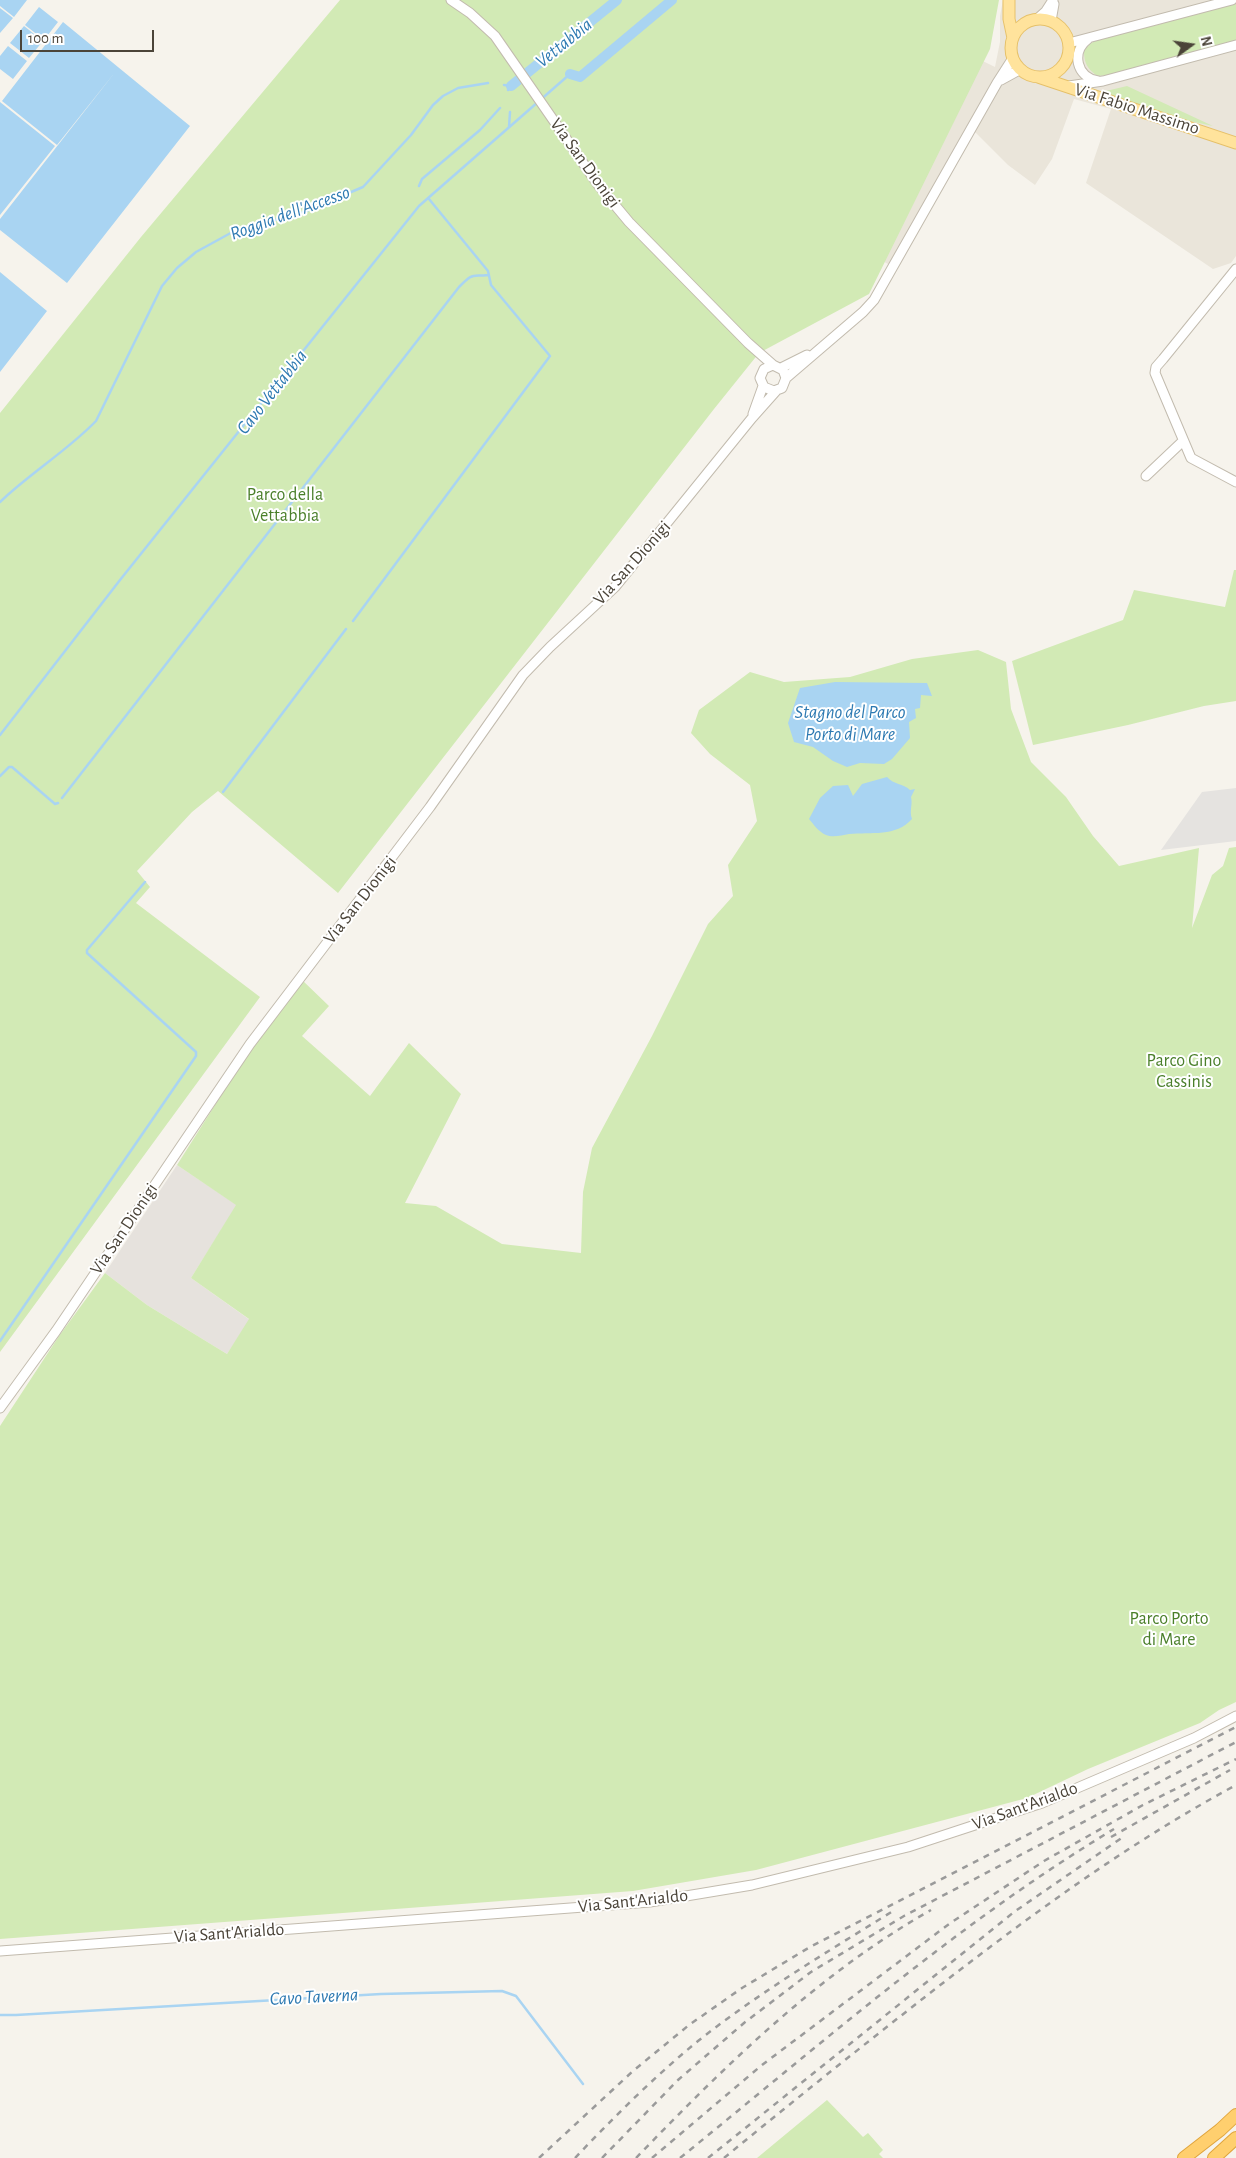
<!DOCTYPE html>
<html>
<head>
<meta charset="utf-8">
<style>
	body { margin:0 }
	#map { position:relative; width:1236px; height:2158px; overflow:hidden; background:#f6f3ec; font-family:"Alegreya Sans",sans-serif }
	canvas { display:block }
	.north { position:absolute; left:1166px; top:20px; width:50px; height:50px; -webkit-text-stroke:4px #fff; paint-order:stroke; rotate:76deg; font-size:14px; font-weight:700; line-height:20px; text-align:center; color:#4b4439 }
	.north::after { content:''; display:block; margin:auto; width:18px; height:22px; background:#4b4439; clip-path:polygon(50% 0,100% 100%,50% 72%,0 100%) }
	.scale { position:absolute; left:20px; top:30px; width:134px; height:22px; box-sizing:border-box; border:2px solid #4b4439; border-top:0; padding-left:6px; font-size:15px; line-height:18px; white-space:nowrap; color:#4b4439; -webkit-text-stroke:4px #fff; paint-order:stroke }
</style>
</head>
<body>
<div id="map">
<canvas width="1236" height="2158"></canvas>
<div class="north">N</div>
<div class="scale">100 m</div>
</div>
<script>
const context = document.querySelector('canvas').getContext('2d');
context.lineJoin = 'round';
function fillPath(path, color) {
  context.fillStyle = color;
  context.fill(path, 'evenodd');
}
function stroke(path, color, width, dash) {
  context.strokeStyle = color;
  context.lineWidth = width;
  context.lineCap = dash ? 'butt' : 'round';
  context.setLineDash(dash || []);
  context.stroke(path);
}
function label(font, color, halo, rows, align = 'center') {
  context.font = font + ' "Alegreya Sans",sans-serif';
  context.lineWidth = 4;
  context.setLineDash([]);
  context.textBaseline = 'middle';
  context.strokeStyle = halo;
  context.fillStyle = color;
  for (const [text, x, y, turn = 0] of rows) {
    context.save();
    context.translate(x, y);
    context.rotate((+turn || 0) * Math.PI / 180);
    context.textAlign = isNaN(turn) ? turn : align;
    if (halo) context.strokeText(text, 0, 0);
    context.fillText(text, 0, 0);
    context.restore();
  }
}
const residential = new Path2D(`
	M1003,0h233v256l-5,7 -18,6 -127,-86 25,-74 -37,-10 -22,60 -17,26 -27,-20 -32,-32 -9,-5 -77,137 -32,-17 84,-207 53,26 5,-25v-26z`);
const industrial = new Path2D(`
	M177,1165l60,40 -46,73 59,42 -23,34 -80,-49 -42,-32z`);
const green = new Path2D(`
	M340,0h659l-9,49 -121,245 -110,59 -45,56 -376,484 -120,-102 -26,21 -55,59 13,16 -14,16 124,94 -260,355v-939l141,-176z
	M1236,4v37l-128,34 -11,1c-10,-8 -13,-13 -13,-25l6,-7 8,-5z
	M1127,86l86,40 -33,-7 -73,-23 -1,-5z
	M1234,570h2v131l-32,5 -76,19 -95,20 -21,-84 111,-41 11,-30 91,17z
	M978,650l28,12 5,47 20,53 35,35 27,39 26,30 80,-18 -7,80 20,-53 11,-9 6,-18 7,-1v855l-17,8 -19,13 -112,46 -61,29 -271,72 -123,21 -633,48v-513l59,-90 46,-63 42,32 80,49 22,-35 -58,-41 45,-73 -59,-40 76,-120 48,-66 28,27 -27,30 68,60 39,-53 52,51 -56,109 31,3 66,38 79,9 2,-61 9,-44 60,-112 56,-112 25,-28 -5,-31 29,-44 -7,-36 -40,-31 -19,-21 8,-23 51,-38 34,10 66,-5 62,-18z
	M827,2100l36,37 5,-4 15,17 -4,4 4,4h-126z`);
const parking = new Path2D(`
	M1236,788v53l-75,9 41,-58z`);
const water = new Path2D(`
	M0,0h27l-13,17 -14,-11z
	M39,7l19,15 -14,18 -19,-15z
	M0,8l13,10 -13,15z
	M63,22l127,104 -123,157 -67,-53v-11l116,-148 -59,74 -55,-44z
	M24,26l19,15 -14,17 -19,-15z
	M8,46l19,15 -14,18 -13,-10v-13z
	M0,102l55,44 -55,69z
	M0,272l47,39 -47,61z
	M835,682l92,1 5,13 -11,-1 -1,13 -5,1 1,9 -7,4 1,16 -18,21 -8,5 -24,-1 -13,4 -14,-6 -20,-14 -19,-5 -6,-19 12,-35z
	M887,777c7,8 16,6 23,13l5,-1 -4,8c2,8 -2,14 1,22 -16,18 -41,13 -63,15 -7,1 -16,4 -23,1 -7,-3 -12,-10 -17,-16l11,-21 13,-12 15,-1 5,11 9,-12z`);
const stream = new Path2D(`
	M504,85l7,1
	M508,90l3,-4
	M509,127l1,-15
	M419,186l3,-7 58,-49 20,-22
	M0,502c30,-29 67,-51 96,-81l66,-135 15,-18 19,-16 42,-23 61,-15 64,-27 48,-52 22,-30 10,-9 15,-8 30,-5
	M353,621l197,-265 -59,-71 -3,-14 -59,-72
	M0,735l120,-155 299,-374 151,-132
	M0,776l9,-9h3l43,37 3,-1
	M223,792l123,-163
	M62,798l397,-511c15,-15 12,-10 29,-12
	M0,1341l196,-285v-4l-109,-99v-3l58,-68
	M0,2015h16l365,-21 121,-3 14,5 67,88`);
const canal = new Path2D(`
	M570,74l10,3 92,-77
	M511,86l106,-86`);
const minor = new Path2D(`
	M451,0l19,13 25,23 104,150 30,36 119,121 25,22 10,5 3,8
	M1037,19l9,-8 7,-11
	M1051,21l3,-17
	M1088,39c-17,13 -12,38 10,42
	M1069,43l163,-43
	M1001,80l20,-11
	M1069,86l34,-5 133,-36
	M1236,269l-73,90 -7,8 -1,6 36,85 45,24
	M773,365l-9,4 -4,9 4,9 10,4 8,-3 4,-10 77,-66 11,-12 123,-217 16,-25
	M781,368l26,-13
	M753,414l10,-28
	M1146,476l37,-35
	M0,1408l56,-77 194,-287 180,-237 93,-132 27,-28 65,-60 137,-169 24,-27
	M0,1951l650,-49 102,-17 156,-38 134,-44 152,-65 42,-22`);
const major = new Path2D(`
	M1009,0v19l4,19
	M1011 48a29 29 0 1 1 58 0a29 29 0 1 1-58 0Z
	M1038,77l198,66`);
const highway = new Path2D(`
	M1184,2158l36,-28 16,-15
	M1214,2158l22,-20`);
const rail = new Path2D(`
	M1111,1837l119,-67
	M539,2158l94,-87 56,-46 53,-37 68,-41 426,-220
	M575,2158c39,-41 79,-81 123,-117 62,-49 129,-89 195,-130
	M602,2158l76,-78 66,-57 67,-51 93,-56 332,-174
	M636,2158c90,-93 182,-184 295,-248
	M652,2158l110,-93 187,-141 95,-63 99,-56 93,-46
	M680,2158c141,-114 278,-235 434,-329
	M708,2158l306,-246 109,-75
	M724,2158c68,-56 137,-111 206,-165 98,-76 197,-149 306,-208`);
const streetNames = [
	["Via Fabio Massimo",1137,109,18],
	["Via San Dionigi",585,163,54],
	["Via San Dionigi",632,563,-48],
	["Via San Dionigi",360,900,-52],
	["Via San Dionigi",124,1229,-56],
	["Via Sant'Arialdo",1025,1806,-20],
	["Via Sant'Arialdo",633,1901,-6],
	["Via Sant'Arialdo",229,1933,-4]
];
const parkNames = [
	["Parco della",285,495],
	["Vettabbia",285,516],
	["Parco Gino",1184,1061],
	["Cassinis",1184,1082],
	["Parco Porto",1169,1619],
	["di Mare",1169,1640]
];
const waterNames = [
	["Vettabbia",564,43,-39],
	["Roggia dell'Accesso",290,213,-20],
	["Cavo Vettabbia",272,392,-52],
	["Stagno del Parco",850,712],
	["Porto di Mare",850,734],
	["Cavo Taverna",314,1997,-3]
];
fillPath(residential, '#eae5da');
fillPath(industrial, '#e6e2dd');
fillPath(green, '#d2eab5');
fillPath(parking, '#e5e3e0');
fillPath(water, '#a9d4f2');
stroke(stream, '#a9d4f2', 2.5);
stroke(canal, '#a9d4f2', 10);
stroke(minor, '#c2bbae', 11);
stroke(major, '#e6c16a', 13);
stroke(highway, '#e0a43c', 14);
stroke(minor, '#fff', 9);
stroke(major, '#ffe39c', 11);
stroke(highway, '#ffcf6e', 12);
stroke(rail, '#9a9a9a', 2.5, [6, 6]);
label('18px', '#4b4439', '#fff', streetNames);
label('18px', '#4a7f2a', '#fff', parkNames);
label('italic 19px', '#2e7ab2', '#fff', waterNames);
</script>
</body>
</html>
